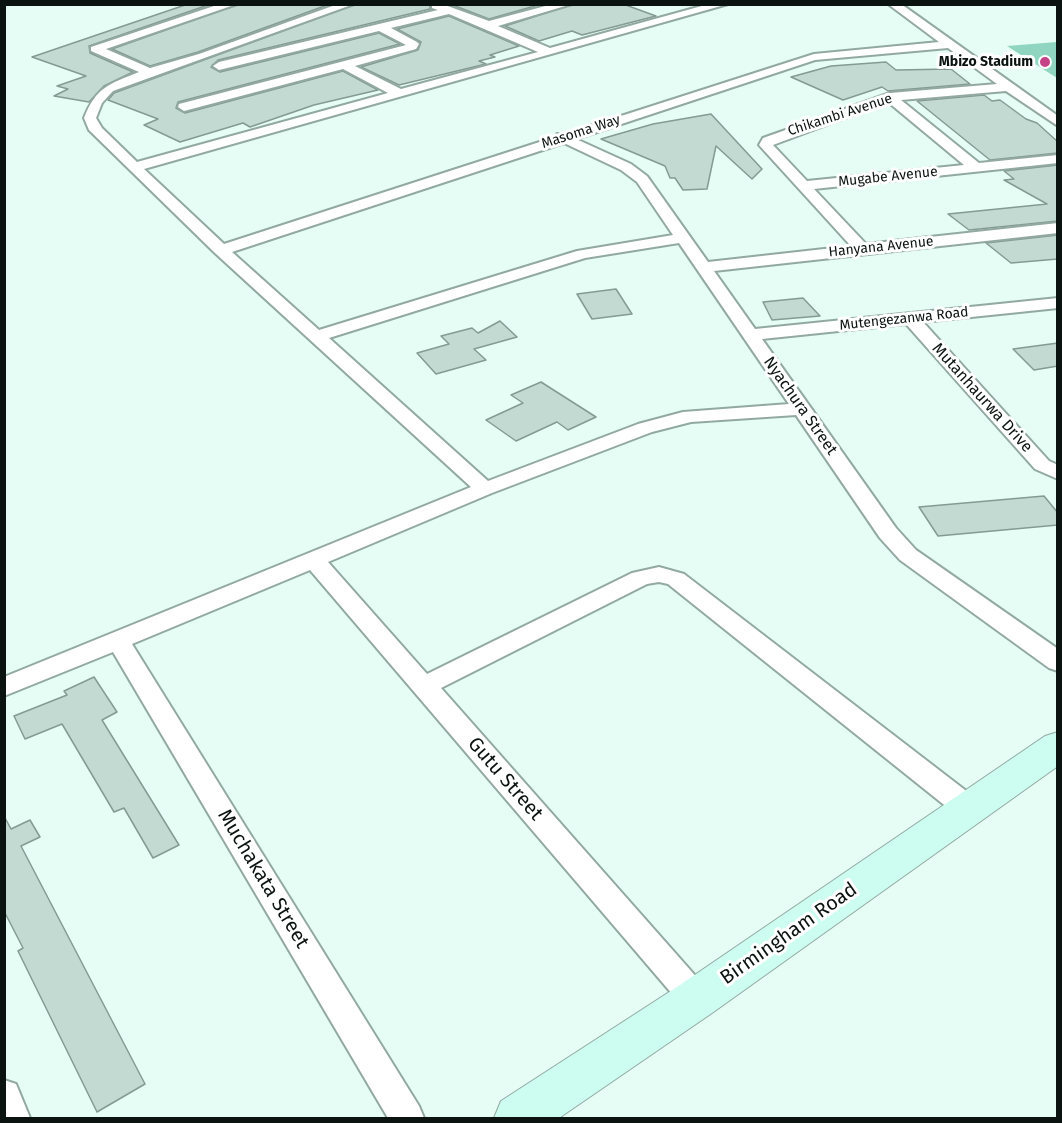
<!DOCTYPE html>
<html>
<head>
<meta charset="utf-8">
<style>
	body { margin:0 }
	#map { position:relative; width:1062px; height:1123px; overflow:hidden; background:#e5fdf4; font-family:"Fira Sans",sans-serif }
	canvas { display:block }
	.frame { position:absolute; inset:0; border:6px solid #0b1310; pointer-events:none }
</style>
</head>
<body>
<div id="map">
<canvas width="1062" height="1123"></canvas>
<div class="frame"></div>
</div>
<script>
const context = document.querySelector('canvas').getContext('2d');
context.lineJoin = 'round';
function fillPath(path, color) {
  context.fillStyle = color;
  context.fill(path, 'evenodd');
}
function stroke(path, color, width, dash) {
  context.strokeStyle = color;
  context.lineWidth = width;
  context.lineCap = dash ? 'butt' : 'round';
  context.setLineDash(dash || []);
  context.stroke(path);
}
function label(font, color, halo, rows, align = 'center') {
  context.font = font + ' "Fira Sans",sans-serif';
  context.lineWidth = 6;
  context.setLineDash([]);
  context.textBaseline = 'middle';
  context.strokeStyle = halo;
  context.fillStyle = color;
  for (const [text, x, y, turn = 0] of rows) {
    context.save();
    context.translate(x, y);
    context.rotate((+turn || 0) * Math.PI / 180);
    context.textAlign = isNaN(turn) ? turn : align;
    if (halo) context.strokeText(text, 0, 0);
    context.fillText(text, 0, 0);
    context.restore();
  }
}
const green = new Path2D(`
	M1057,42v36l-50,-32z`);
const building = new Path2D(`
	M188,4h23l-122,42 1,7 43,19 -29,14 -15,16 -35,-6 14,-7 -11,-3 29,-10 -54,-19z
	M239,4h91l-132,48 -48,14 -38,-17z
	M356,4h74v5l-212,51 -7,7 9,5 159,-39 21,11 -222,58 -2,6 9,5 158,-42 35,19 -64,15 -64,22 -7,-4 -63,19 -36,-17 14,-6 -50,-19 6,-7z
	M450,4h92l-53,15z
	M574,4h49l33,12 -74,19 -10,-4 -33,10 -34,-15z
	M449,16l70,30 -29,9 5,2 -16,4 7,3 -87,21 -38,-18 57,-17 3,-8 -24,-13z
	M886,62l10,8 55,-1 19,15 -82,7 -6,-4 -39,13 -52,-23 40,-11z
	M984,95l8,6 8,-1 26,19 11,4 21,19v11l-68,7 -73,-59z
	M711,114l51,55 -10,10 -36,-33 -9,43 -24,1 -8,-12h-5l-5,-12 -64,-27 52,-15z
	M1058,165v56l-89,9 -21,-16 99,-10 -43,-24 10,-1 -10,-8z
	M1058,235v24l-47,4 -25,-20z
	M616,289l16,25 -40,5 -15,-25z
	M803,298l17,18 -48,4 -9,-18z
	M500,321l17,16 -43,12 12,11 -50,14 -19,-21 32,-9 -8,-8 31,-8 6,5z
	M1058,343v23l-24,4 -21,-21z
	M541,382l55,35 -28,13 -11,-8 -41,19 -30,-21 37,-17 -12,-8z
	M1044,496l14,17v12l-120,11 -19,-29z
	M94,677l23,35 -15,8 77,125 -26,13 -29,-50 -10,4 -52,-88 -37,15 -11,-23 53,-21 -3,-4z
	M4,816l7,13 19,-9 10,17 -19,9 124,238 -48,28 -79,-161 5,-3 -19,-37z`);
const street = new Path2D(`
	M220,4h17l-131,45 44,19 49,-14 139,-50h16l-241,87 -11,12 -6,15 6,10 35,34 251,-69 -45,-24 -159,42 -6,-4 1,-3 227,-59 -27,-14 -160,39 -6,-4 6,-4 219,-52 -6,-2v-4h10l47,17 64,-17h19l-74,22 52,22 159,-44h19l-584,165 80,75 331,-107 2,-3h8l249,-80 125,-12 -51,-38h13l157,112v10l-52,-35 -105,9 78,63 79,-8v8l-244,26 52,55 192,-21v10l-344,38 41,58 303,-31v10l-135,14 126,139 9,4v14l-23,-10 -129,-145 -144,15 134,189 20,22 142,99v22l-9,-3 -149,-108 -20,-22 -84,-123 -105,7 -39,10 -160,61 -164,69 99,112 205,-101 27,-6 25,7 294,226 4,8 -4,8 -10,3 -10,-3 -290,-232 -9,-2 -12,2 -206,104 266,301 5,10 -5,10 -11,5 -11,-5 -375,-439 -178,74 287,462 5,12h-36l-275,-466 -109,44v-19l467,-190 -256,-234 -126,-123 -5,-12c12,-31 25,-34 55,-46l-48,-21v-4zM449,14l89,38 -137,37 -46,-23 61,-17 3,-5 -2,-2 -26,-14zM948,48l49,36 -107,9 -127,45 -4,7 92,101 -143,16 -61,-86 -16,-12 -55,-25 239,-79zM888,102l76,63 -157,16 -34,-36zM564,143l57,27 16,12 36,53 -96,16 -258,79 -87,-78zM679,243l110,161 -106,8 -45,12 -150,57 -159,-143 256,-80z
	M4,1080l12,4 14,34h-26z`);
const secondary = new Path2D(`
	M1058,732v34l-346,247 -153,105h-65l7,-17 179,-116 365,-249z`);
const markers = [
	[1045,62,6,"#c64286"]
];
const farPoinames = [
	["Mbizo Stadium",1033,62]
];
const farStreetnames = [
	["Chikambi Avenue",840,115,-18],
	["Masoma Way",581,132,-18],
	["Mugabe Avenue",888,177,-6],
	["Hanyana Avenue",881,247,-6],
	["Mutengezanwa Road",904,319,-6]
];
const streetNames = [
	["Mutanhaurwa Drive",982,398,48],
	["Nyachura Street",800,406,55]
];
const nearStreetnames = [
	["Gutu Street",505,779,49],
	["Muchakata Street",263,879,59],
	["Birmingham Road",789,934,-35]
];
fillPath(green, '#8fd5bf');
fillPath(building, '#c2dad2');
stroke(building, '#849a92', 1.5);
stroke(street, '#92a9a1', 4);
stroke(secondary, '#92a9a1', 2);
fillPath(street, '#fff');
fillPath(secondary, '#cdfcf0');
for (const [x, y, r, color] of markers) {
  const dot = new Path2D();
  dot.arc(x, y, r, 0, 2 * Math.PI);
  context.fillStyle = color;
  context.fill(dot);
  stroke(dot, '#fff', 2);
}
label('bold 14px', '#0b1310', '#fff', farPoinames, 'right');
label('14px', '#0b1310', '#fff', farStreetnames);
label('16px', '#0b1310', '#fff', streetNames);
label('20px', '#0b1310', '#fff', nearStreetnames);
</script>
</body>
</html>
